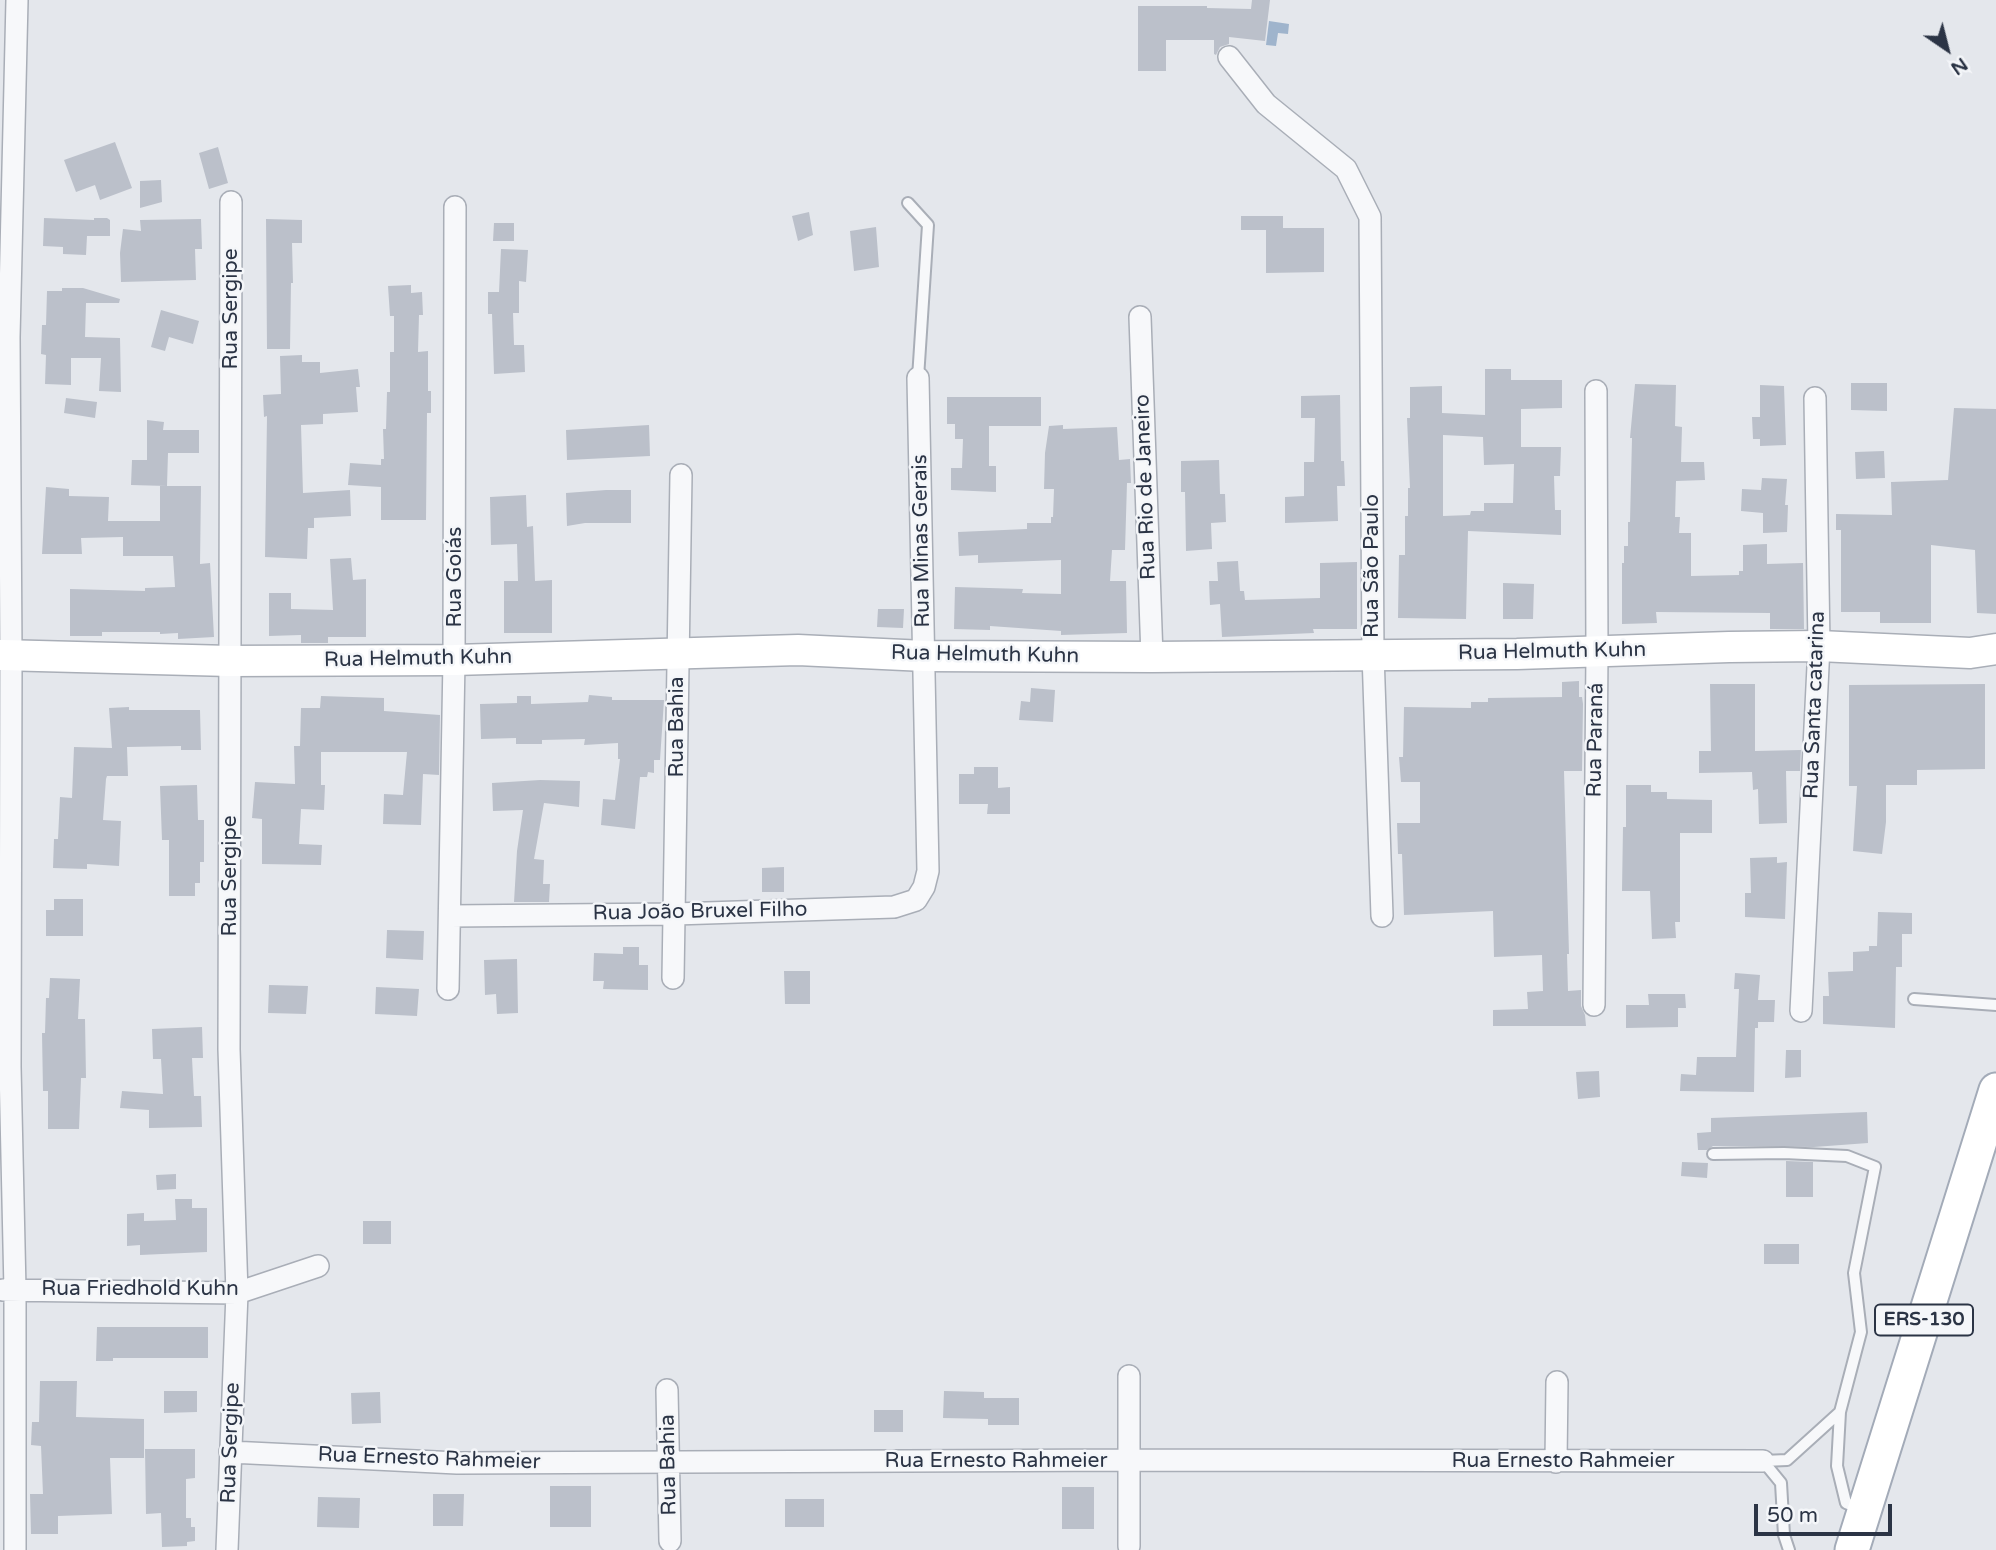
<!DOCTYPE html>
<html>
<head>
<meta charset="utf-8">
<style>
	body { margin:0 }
	#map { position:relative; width:1996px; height:1550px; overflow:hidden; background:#e4e7ec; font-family:"Varela Round",sans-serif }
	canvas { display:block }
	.north { position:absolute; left:1912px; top:14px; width:70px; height:70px; -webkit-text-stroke:5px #f4f6f9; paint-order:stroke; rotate:145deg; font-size:19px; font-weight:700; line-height:28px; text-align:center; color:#2b3445 }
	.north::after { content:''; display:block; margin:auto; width:24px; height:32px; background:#2b3445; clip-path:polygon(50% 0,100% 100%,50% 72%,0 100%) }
	.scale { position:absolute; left:1754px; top:1504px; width:138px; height:32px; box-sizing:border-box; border:4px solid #2b3445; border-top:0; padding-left:9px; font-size:21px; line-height:24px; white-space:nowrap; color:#2b3445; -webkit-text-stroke:5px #f4f6f9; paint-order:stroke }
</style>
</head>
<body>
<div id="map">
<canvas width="1996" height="1550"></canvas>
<div class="north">N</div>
<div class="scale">50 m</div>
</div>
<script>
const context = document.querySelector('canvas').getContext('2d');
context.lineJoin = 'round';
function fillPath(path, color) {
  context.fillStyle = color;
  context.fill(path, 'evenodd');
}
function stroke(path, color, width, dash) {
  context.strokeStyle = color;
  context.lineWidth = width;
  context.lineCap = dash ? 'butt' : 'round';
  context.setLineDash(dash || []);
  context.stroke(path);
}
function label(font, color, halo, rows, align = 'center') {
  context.font = font + ' "Varela Round",sans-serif';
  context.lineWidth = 5;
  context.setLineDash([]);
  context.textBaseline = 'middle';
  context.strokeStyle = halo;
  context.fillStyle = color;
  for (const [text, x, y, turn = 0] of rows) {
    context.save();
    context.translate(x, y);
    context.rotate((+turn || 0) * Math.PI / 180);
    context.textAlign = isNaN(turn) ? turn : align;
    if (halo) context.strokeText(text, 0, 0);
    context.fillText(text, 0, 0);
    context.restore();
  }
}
const water = new Path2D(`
	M1269,21l20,3 -1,10 -10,-1 -2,13 -10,-1z`);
const building = new Path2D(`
	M1252,0h18l-5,41 -36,-4v7l-9,3 -4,8 -2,-1v-14h-48v31h-28v-65h69v2l44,1z
	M115,142l17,46 -32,12 -5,-15 -19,7 -12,-32z
	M218,147l10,36 -19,6 -10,-36z
	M161,180l1,22 -22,6v-27z
	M809,212l4,23 -15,6 -6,-25z
	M1241,216h42v12h41v44l-58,1v-43h-25z
	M44,218l50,2v-2h13l3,2v16h-23l-1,19 -23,-1v-7l-20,-1z
	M201,219l1,30h-7l1,31 -75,2 -1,-29 3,-24 18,2 -1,-11z
	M266,219l36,1v23h-10l1,40h-2l-1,66h-23z
	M494,223h20v18h-21z
	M876,227l3,40 -25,4 -4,-40z
	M501,249l27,1 -2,32 -7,-1v32h-6l1,32h10l1,27 -31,2 -2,-60h-4v-22h11z
	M411,285v8l11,-1 1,23h-4l-1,37 10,-1v40h3v22h-4l-1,107h-45v-33l-33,-2 2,-22 31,2v-6h3l-1,-30h3l1,-37h3v-40h4v-36h-4l-2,-30z
	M62,288h21l37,11 -1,4h-33l-1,34 35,1 1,54 -22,-1 2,-33h-30v27l-26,-1 1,-29 -5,-1 1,-29h4l1,-34h15z
	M161,310l38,11 -6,23 -24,-7 -4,14 -14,-4z
	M302,355v7h18v11l38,-4 2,18h-4l2,25 -35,2v10l-22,1 2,68 47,-3 1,26 -37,2v10h-6l-1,31 -42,-2 2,-141 -3,1 -1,-22 18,-1 -1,-38z
	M1485,369h26v11h51v28l-41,1v38h40l-1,29h-6l1,34h6v25l-93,-4 -2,88 -68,-1 1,-63h6v-39h3v-28h2l-3,-70h3v-31l32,-1v27l43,2zM1443,435l40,2 1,28 30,-1 -1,39h-29v8h-13l-1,4 -27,1z
	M1851,383h36v28l-36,-1z
	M1635,384l41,1 -1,41 7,1 -1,35h23l1,18 -29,1 -1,36h5l-1,16h12v43l48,-1v-4h4v-26l24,-1v20l36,-1 1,66h-34v-16l-114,-1 1,11 -35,1v-61h2v-17h4v-24h2l2,-84h-2z
	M1760,385l24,1 2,59 -26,1v-7h-7l-1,-22h8z
	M1340,395l1,66h3l1,25h-8l1,35 -53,2v-26l19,-1v-34h10l1,-44h-14v-22z
	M947,397h94v29h-52v40h7v26l-45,-2v-22h11l1,-29h-8v-15h-8z
	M66,398l31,4 -2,16 -31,-5z
	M1954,408l42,1v205l-19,-1 -2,-63 -44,-5v78h-51v-11h-39v-82h-5v-16l56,1 -1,-33 57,-2z
	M147,420l17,2 -1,8h36v23h-31l-1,33 -36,-1 1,-25h15z
	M649,425l1,31 -83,4 -1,-30z
	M1063,425v4l54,-2 2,33 11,-1 1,24h-4l-2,67h-13l-2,31h16l1,52 -66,2v-4l-71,-5v4l-36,-1 1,-42 68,2 -1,4 39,1v-34l-83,3v-8l-19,1 -1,-24 69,-3v-6h24v-6h2l1,-28h-10l1,-36 4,-27z
	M1884,451l1,27 -29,1 -1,-27z
	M1219,460l1,34h5l1,28 -15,1 1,26 -26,2 -1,-59h-4v-31z
	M1762,478l25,1 -2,26h3l-1,27 -24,1v-20l-22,-2 1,-22 19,1z
	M160,486h41l-1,78 10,-1 4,74 -36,2v-6l-18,1v-2h-58v4h-32v-47l75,2v-3l30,-1 -2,-31h-50v-19l-42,1 1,16h-40l4,-67 23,2v7l40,1 -1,24h52z
	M606,490h25v33h-46l-18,3 -1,-33z
	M526,495l1,32 6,-1 2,55 17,-1v53h-48v-52h14l-1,-37 -26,1 -1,-48z
	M351,558l2,22 13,-1v58h-38v6h-27v-8l-32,1v-43h22v16l42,1 -3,-51z
	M1238,561l2,30h4l1,9 75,-2v-35l37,-1v67h-44l1,4 -92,4 -2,-33 -10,1 -1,-24h9l-1,-19z
	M1503,583l31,1 -1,35h-30z
	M878,609h26l-1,19 -26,-1z
	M1579,681v16h3l1,7 -1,67h-18l5,183h-2l1,37 13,-1v16l4,9 1,11h-93v-16l35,-1 -1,-17 16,-1 -1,-36 -48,2 -1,-46 -89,4 -2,-61h-4l-1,-31h23v-41h-19l-2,-25h4l1,-50 67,1v-6h17v-4l74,-1v-15z
	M1710,684h45v67l46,-1 -1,21h-14l1,52 -28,1 -1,-35 -5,1 -1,-18 -53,1v-22h12z
	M1985,684v85l-68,1v15h-31v37l-4,32 -29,-3 4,-65h-8v-101z
	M1031,688l24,2 -2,32 -34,-2 2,-19 9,1z
	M589,695l23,2v3h52l-4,60h-6v13l-6,-1 -1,5h-7l-5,52 -34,-4 2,-26 12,1 5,-41h-2v-16l-34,2 1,-6 -43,1v4h-26v-6l-35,1 -1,-35 37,-1v-7h14v8l57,-2z
	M321,696l63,2v13l56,4 -1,60 -16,-1 -2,51 -38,-1 1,-30 19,1 4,-43h-86v33h4l-1,25 -23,-1 -2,35 23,1 -1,20 -59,-1v-45l-10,-1 3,-36 40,2 -1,-38h6l1,-38h19z
	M129,707v3h71l1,40h-20v-4l-54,1 1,29h-21l-1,3 -3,41 18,1 -2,45 -32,-2v5l-34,-1 1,-29h4l2,-42 12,1 2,-51 38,1 -3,-40z
	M974,767h24v21l12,-1v27h-23l1,-10h-29v-30h15z
	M540,780l40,1 -1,26 -35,-4 -10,56 10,1 -1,24h7l-1,18h-35l3,-51 6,-41 -30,1 -1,-28z
	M197,785l1,35h6v42h-4v21h-5v13h-26v-56h-7l-2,-54z
	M1626,785h25v7h16v7l45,1v33h-32v89h-5l1,16 -24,1 -2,-48h-28l1,-64h3z
	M1777,857v6l10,-1 -2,57 -40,-2v-24h6l-1,-35z
	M784,867v25h-22v-24z
	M54,899h29v37h-37v-26h8z
	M1878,912l34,1v21h-10v33h-6l-1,61 -72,-4v-28h6l-1,-24 25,-1v-19l16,-1v-5h8z
	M387,930l37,1 -1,29 -37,-2z
	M623,947h16v18h9v25l-45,-1 1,-8h-11l1,-28 29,1z
	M517,959l1,54 -21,1 -1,-20 -11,1 -1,-35z
	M784,971h26v33h-25z
	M1735,973l25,2 -2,25h17l-1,22h-16v6h-3l-1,64 -74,-1 1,-17 15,1 1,-18h39l3,-68h-5z
	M50,978l30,1 -2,40h7l1,59h-5l-2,51h-31v-38h-5l-1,-58h3l1,-35h3z
	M269,985l39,1 -2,28 -38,-1z
	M376,987l43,2 -2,27 -42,-2z
	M1648,994h37l1,14h-8v19l-52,1v-23h23z
	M202,1027l1,31h-11l2,38h7l1,31 -53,1v-18l-29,-2 2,-17 41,3 -2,-35h-8l-1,-30z
	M1786,1050h15v27l-16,1z
	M1599,1071l1,26 -22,2 -2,-27z
	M1867,1112l1,31 -54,4 -101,-1 -6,4h-9l-1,-17 14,-1v-14z
	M1786,1161l27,1v35h-27z
	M1682,1162l26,1 -1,15 -26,-2z
	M176,1174v15l-19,1 -1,-15z
	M175,1199h17v9h15v44l-67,3v-10l-13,1v-32l17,-1v8l32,-1z
	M363,1221h28v23h-28z
	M1764,1244h35v20h-35z
	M97,1327h111v31h-95v3h-17z
	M40,1381h37l-1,36 68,2v39h-34l2,56 -54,2v18h-27l-1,-40h13l-2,-48 -10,-1 1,-23h7z
	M164,1391h33v21l-33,1z
	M944,1391l40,1v6h35v27h-31v-6l-45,-1z
	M380,1392l1,31 -29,1 -1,-31z
	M874,1410h29v22h-29z
	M145,1449h50v29l-9,1v39h5v9h4v14l-8,1v4l-25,1 -1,-34 -15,1z
	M550,1486h41v41h-41z
	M1062,1487h32v42h-32z
	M433,1494h31l-1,32h-30z
	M318,1497l42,1 -1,30 -42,-1z
	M785,1499h39v28h-39z`);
const lane = new Path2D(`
	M908,203l20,22 -10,153
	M1914,999l82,6
	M1713,1154l71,-1 63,3 28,11 -21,106 7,59 -21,80 -53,48 -24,1
	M1840,1412l-3,54 9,37 15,6
	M1763,1461l18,22 3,52 5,15`);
const street = new Path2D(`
	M1229,57l37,47 80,65 24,48 3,437 9,262
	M1140,317l12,340
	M450,916l225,-2 219,-7 22,-7 8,-13 4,-16 -10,-493
	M673,978l8,-503
	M448,989l6,-329 1,-453
	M1594,1005l3,-353 -1,-261
	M1801,1011l18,-365 -4,-248
	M3,1290l234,3 81,-27
	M667,1390l3,151
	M230,1452l227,11 673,-3 633,1
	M1556,1462l1,-80
	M1129,1546v-170
	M15,1550v-260l-5,-223 1,-412 -2,-318 8,-337
	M227,1550l10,-257 -8,-244 2,-847`);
const secondary = new Path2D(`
	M0,655l230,6 224,-1 344,-10 127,6 227,1 365,-3 212,-7 90,-1 151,7 26,-4`);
const primary = new Path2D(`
	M1852,1550l144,-460`);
const shields = [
	[1924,1320,98]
];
const shieldNames = [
	["ERS-130",1924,1320]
];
const streetNames = [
	["Rua Sergipe",231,309,-90],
	["Rua Rio de Janeiro",1146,487,-92],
	["Rua Minas Gerais",922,541,-91],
	["Rua São Paulo",1372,566,-90],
	["Rua Goiás",455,577,-90],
	["Rua Helmuth Kuhn",1552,652,-1],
	["Rua Helmuth Kuhn",985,655,1],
	["Rua Helmuth Kuhn",418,659,-1],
	["Rua Santa catarina",1815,705,-88],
	["Rua Bahia",677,727,-90],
	["Rua Paraná",1596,740,-89],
	["Rua Sergipe",230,876,-90],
	["Rua João Bruxel Filho",700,912,-1],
	["Rua Friedhold Kuhn",140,1289],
	["Rua Sergipe",231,1443,-88],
	["Rua Ernesto Rahmeier",429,1459,2],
	["Rua Ernesto Rahmeier",996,1461],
	["Rua Ernesto Rahmeier",1563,1461],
	["Rua Bahia",669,1465,-91]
];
fillPath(water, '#9fb4cc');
fillPath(building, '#bbc0ca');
stroke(lane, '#a9aeb7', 14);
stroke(street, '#a9aeb7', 24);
stroke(secondary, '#a9aeb7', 33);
stroke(primary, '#a3abb8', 37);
stroke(lane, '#f7f8fa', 10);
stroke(street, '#f7f8fa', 21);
stroke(secondary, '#fff', 30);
stroke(primary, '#fff', 33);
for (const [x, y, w] of shields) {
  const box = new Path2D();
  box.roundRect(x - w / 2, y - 15.5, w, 31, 5);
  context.fillStyle = '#f4f6f9';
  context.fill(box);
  stroke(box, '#2b3445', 2);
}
label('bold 19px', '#2b3445', null, shieldNames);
label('21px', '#2b3445', '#f4f6f9', streetNames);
</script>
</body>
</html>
